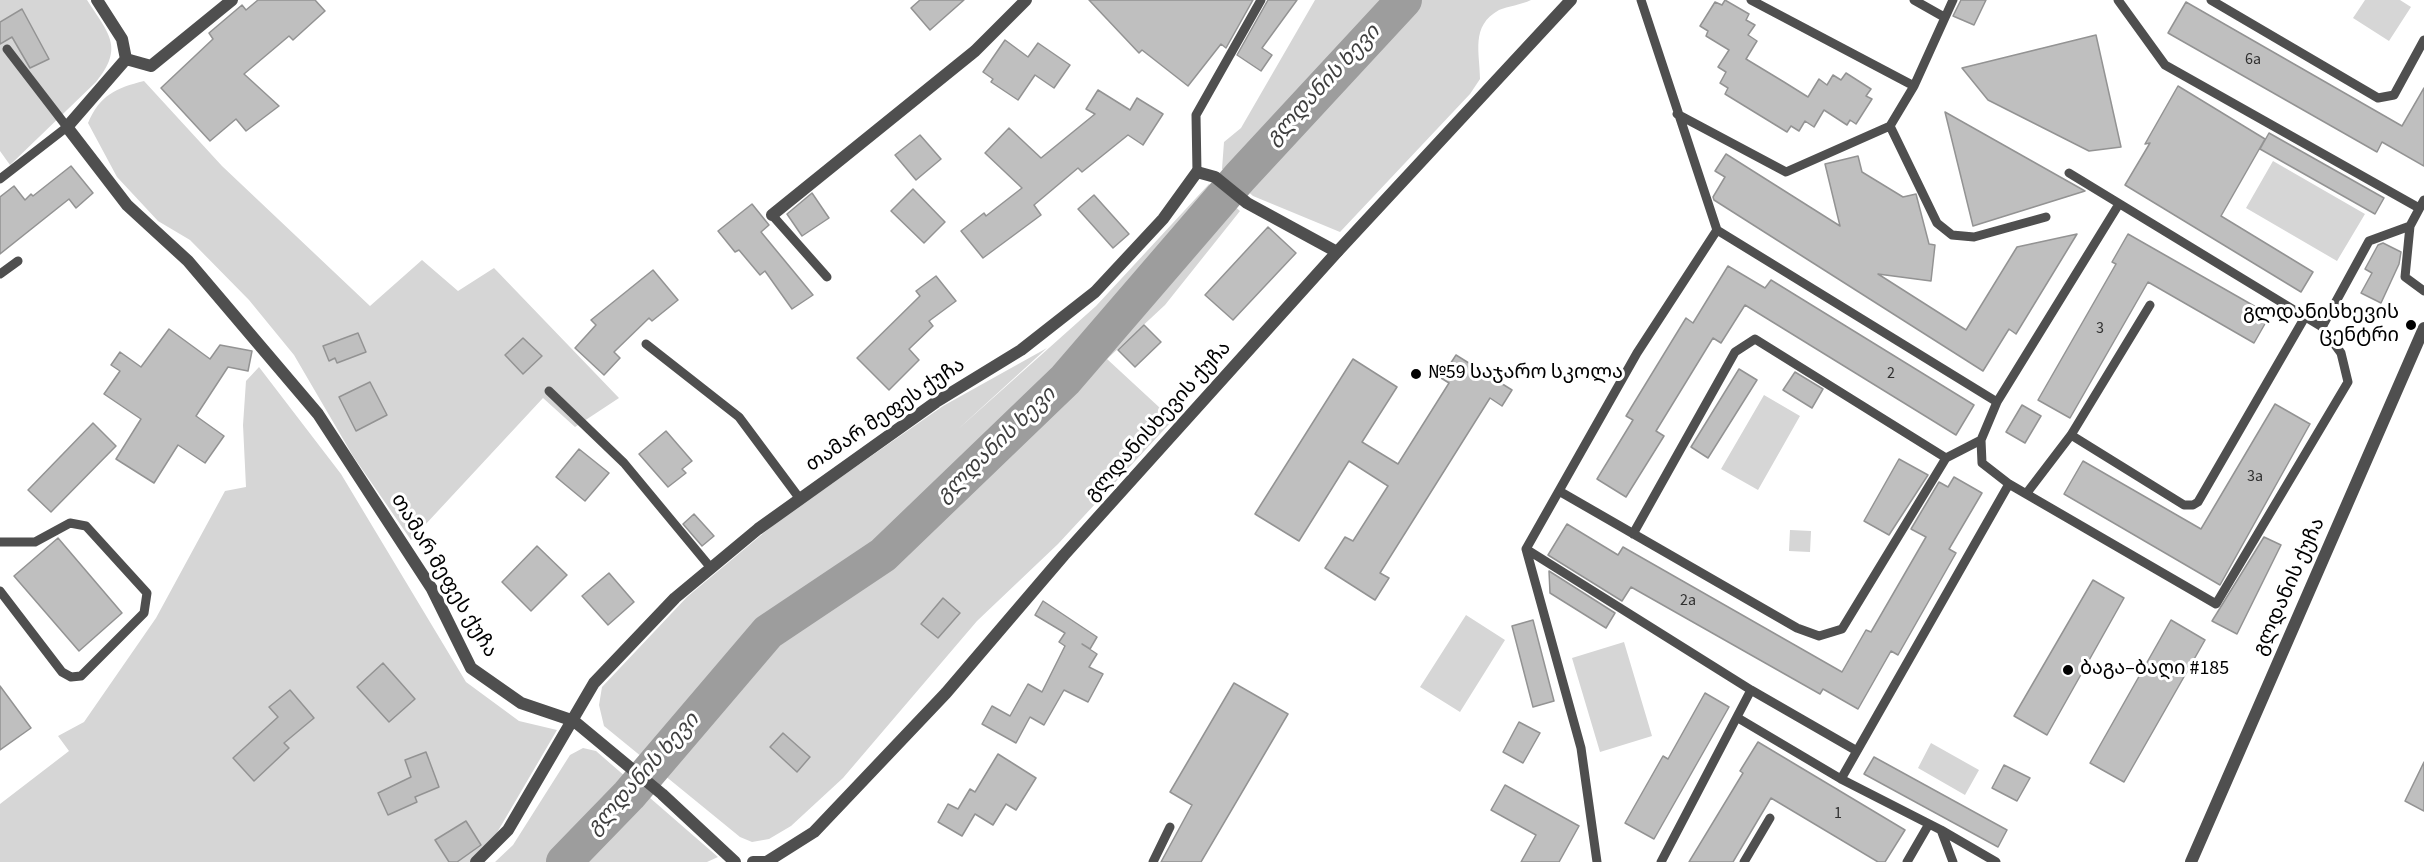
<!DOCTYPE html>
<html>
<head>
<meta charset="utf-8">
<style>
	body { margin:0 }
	canvas { display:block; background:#fff }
</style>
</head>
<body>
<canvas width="2424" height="862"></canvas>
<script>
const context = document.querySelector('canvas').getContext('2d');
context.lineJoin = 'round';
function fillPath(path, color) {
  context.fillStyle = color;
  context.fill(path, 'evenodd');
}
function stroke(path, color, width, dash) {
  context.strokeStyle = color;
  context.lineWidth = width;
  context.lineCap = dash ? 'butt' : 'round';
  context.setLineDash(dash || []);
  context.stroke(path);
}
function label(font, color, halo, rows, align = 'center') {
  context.font = font + ' "Source Sans 3","Noto Sans Georgian",sans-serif';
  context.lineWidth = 6;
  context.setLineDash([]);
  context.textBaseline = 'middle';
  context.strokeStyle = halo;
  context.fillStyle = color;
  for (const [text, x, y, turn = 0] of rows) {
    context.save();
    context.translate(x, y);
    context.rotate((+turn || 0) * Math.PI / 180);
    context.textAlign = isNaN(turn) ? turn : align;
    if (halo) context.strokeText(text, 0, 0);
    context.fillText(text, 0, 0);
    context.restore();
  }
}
const green = new Path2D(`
	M0,0h87c21,33 38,47 9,82l-86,83 -10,-14z
	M1315,0h216c-10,5 -23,6 -32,10 -29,16 -19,43 -19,69l-10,15 -130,138 -87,-36 -31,-27 2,-27 17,-14z
	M2365,0h35l11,7 -22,34 -36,-23z
	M144,81l78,85 148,140 52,-46 36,31 36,-23 125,130 -44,29 -32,-29 -132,142 -58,-84 -59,-101 -45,-55 -59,-60 -32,-19 -41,-44 -29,-54c12,-28 28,-35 56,-42z
	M2273,161l92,53 -28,47 -91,-53z
	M1209,184l31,27 -75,94 -58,54 66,61 -115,124 -81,77 -134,157 -52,48 -22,13 -17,3 -12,-5 -136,-111 -5,-21 3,-18 85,-90 91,-76 165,-115 104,-58 -91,83 140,-125z
	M259,367l82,107 125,208 53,39 38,9 -69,118 -16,14h-472v-58l69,-53 -11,-15 26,-14 72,-104 69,-127 21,-4 -3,-62 3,-44z
	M1764,395l36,21 -42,74 -37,-21z
	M1790,530l21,1 -1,21 -21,-1z
	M1466,615l39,25 -45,72 -40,-25z
	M1624,642l28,94 -52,16 -28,-94z
	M1931,743l48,27 -14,25 -47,-27z
	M583,748l13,3 122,106 -11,5h-212l18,-17 57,-90z`);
const river = new Path2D(`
	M564,862l65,-67 139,-163 115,-77 182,-175 175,-203 164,-177`);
const building = new Path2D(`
	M258,0h57l10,11 -32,29 -4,-4 -45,38 35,32 -33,25 -10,-12 -26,22 -49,-53 52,-49 -4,-6 33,-28 4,5z
	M920,0h44l-34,30 -19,-22z
	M1089,0h164l-27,48 -5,-4 -33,42 -46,-36 -3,3z
	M1268,0h29l-35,48 10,7 -11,16 -24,-16z
	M1725,0l24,14 -3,6 9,5 -7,10 9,6 -11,18 38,23 24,15 11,-18 8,6 6,-10 8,5 5,-7 25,16 -5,7 6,3 -16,25 -6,-4 -3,5 -23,-15 -10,17 -9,-6 -6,10 -8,-5 -4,6 -62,-38 3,-6 -8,-5 6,-11 -8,-5 11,-17 -23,-14 2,-5 -8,-5 15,-24 7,3z
	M1961,0h25l-12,25 -21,-9z
	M2186,2l216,124 22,-38v78l-42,-24 -5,10 -209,-119z
	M22,9l27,50 -19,9 -18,-31 -12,7v-22z
	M2096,35l25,112 -32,4 -101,-51 -26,-32z
	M1005,40l23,17 10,-14 32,22 -16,23 -19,-13 -17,25 -27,-18 2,-3 -10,-7z
	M2178,86l87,53 -44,77 92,56 -12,20 -176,-107 25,-42 -5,1z
	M1098,90l32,20 7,-12 26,16 -20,31 -15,-10 -46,37 -4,-4 -44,37 7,10 -58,43 -22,-27 23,-18 2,3 36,-28 -37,-35 24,-25 32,30 54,-44 -9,-5z
	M1945,112l140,79 -112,35z
	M2269,133l115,65 -9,16 -115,-65z
	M920,135l21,24 -25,21 -21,-25z
	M1726,154l114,72 -15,-62 33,-8 4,16 41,25 13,-3 13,50 6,1 -4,36 -53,-7 88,56 51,-83 60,-13 -61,100 -7,-5 -26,42 -269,-171 -1,-3 12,-20 -10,-6z
	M71,166l22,27 -17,15 -7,-9 -69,55v-57l14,-11 11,14 6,-6 2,2z
	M913,189l32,33 -21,21 -33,-32z
	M812,193l17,25 -27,18 -15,-22z
	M1094,195l35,39 -16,14 -35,-39z
	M752,204l17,21 -8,7 52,63 -21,14 -27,-38 -5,4 -21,-25 -4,2 -17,-21z
	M1268,227l28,26 -63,67 -28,-25z
	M2128,234l142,81 -16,28 -106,-61 -78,136 -32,-18 78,-136 -4,-2z
	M2383,243l18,9 -2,12 -18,39 -20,-10 11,-20 -7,-4 13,-24z
	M1728,266l37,22 6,-8 203,125 -18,30 -211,-130 -24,38 -8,-5 -57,93 8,5 -38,61 -29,-18 36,-59 -7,-4 60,-98 7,5z
	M653,270l25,30 -26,21 -3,-3 -35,34 6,6 -16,17 -29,-27 21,-23 -5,-5z
	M936,276l20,25 -27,20 4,5 -24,23 10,11 -30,30 -32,-32 63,-62 -4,-5z
	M1144,325l17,17 -26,25 -17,-17z
	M169,329l41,30 10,-14 32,6 -4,20 -20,-4 -32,49 28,20 -19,27 -27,-18 -24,38 -38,-24 25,-40 -37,-25 16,-23 -9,-6 9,-13 21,15z
	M358,333l8,19 -29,11 -2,-5 -6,3 -6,-15z
	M523,338l19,18 -19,18 -18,-19z
	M1456,355l56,35 -10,16 -12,-8 -110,175 9,5 -14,22 -50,-32 20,-31 8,4 35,-55 -39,-25 -50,80 -44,-27 98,-155 44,28 -35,55 36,22 51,-81 -8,-5z
	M1739,369l18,11 -49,78 -17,-11z
	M1795,372l28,17 -11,19 -29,-18z
	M370,382l17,33 -31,16 -17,-34z
	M2275,404l35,20 -90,161 -156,-91 19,-33 118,68z
	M2022,405l19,11 -16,27 -19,-11z
	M93,423l23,23 -65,66 -23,-22z
	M666,431l26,30 -10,8 4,4 -18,14 -29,-33z
	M579,449l30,24 -24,28 -29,-24z
	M1899,459l29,16 -39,60 -25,-14z
	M1954,477l28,16 -33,56 7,4 -58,102 -7,-4 -33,58 -35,-20 -3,5 -189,-107 -9,14 -74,-46 19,-31 51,31 5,-8 219,125 24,-42 5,2 55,-95 -15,-8 28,-47 9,5z
	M694,514l20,22 -12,10 -19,-22z
	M2264,537l17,8 -44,89 -25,-13z
	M58,538l64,75 -43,38 -65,-75z
	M537,546l30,29 -36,36 -29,-29z
	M1549,571l66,42 -9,15 -56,-35z
	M609,573l25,29 -26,23 -26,-29z
	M2093,580l31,18 -77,137 -33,-19z
	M943,598l17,15 -22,25 -17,-14z
	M1043,601l54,36 -7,12 -8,-5 15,10 -8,13 14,7 -15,28 -24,-12 -20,35 -14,-8 -14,26 -34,-19 10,-18 18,10 18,-32 14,8 23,-46 -6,-4 6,-9 -30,-18z
	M1533,620l21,81 -21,6 -21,-81z
	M2171,620l34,20 -81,142 -34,-19z
	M383,663l32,36 -26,23 -32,-35z
	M1234,683l54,31 -87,148h-40l31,-57 -22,-13z
	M0,686l31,42 -31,22z
	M290,690l24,28 -30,25 5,5 -35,33 -21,-23 45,-41 -9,-10z
	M1705,693l24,14 -75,132 -29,-16 38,-67 5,3z
	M1519,722l21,11 -17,30 -20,-11z
	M783,733l27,24 -13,15 -27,-25z
	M1758,742l147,88 -20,32h-7l-107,-64 -38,64h-44l54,-89 -3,-2z
	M426,752l13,35 -24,10 2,5 -29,13 -10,-22 33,-16 -6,-17z
	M998,754l38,24 -20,32 -10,-6 -13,21 -18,-11 -13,22 -24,-14 10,-18 10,5 12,-20 5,3z
	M1874,757l133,73 -9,17 -134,-73z
	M2424,762v49l-19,-10z
	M2004,765l26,13 -13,23 -25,-13z
	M1505,785l74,41 -20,36h-38l15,-27 -45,-25z
	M466,821l15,24 -24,17h-8l-14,-22z`);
const service = new Path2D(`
	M1751,0l163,86
	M1914,0l30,17
	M2118,0l47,65 254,143
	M2211,0l167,98 16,-3 30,-55
	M1677,114l109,58 104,-46 24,-40 39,-86
	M1890,126l47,97 15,12 22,2 72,-20
	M1197,172l-1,-57 65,-115
	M0,179l67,-52 -60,-78
	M772,215l55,62
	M2410,226l-5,51 19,14
	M1717,230l280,172 -16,38 1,23 27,21 207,120 132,-222 -7,-29 -19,-26 -253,-154
	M0,274l18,-13
	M2322,327l47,-86 41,-15 14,-26
	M646,344l93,73 61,82
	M549,391l75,72 87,105
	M1997,402l122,-198
	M2071,435l113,70h9l5,-3 107,-185
	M1559,491l238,137 22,8 23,-7 104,-171 35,-18
	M2026,494l45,-59 79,-130
	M1633,534l102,-182 20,-13 191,119
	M0,542h35l35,-19 16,3 61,67 -3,20 -63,63 -10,1 -9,-5 -62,-81
	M1526,549l225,141 -90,172
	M1751,690l106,61
	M1738,718l103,61 100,51 12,32
	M1841,779l168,-295
	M1941,830l55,32
	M1153,862l17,-35
	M1597,862l-16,-114 -55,-199 111,-196 80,-123 -76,-230
	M1744,862l26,-44
	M1907,862l22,-38`);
const minor = new Path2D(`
	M97,0l25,39 4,20
	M126,59l-59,68 60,78 61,56 130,153 114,175 39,79 50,35 53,18 88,73 73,68
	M126,59l25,7 81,-66
	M772,215l203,-164 51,-51
	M476,862l32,-32 86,-147 81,-85 83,-69 178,-127 85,-52 74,-58 68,-73 34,-47 18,5 32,26 90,49
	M2191,862l233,-534`);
const tertiary = new Path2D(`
	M768,861l46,-29 132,-139 118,-138 273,-303 234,-252
	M753,862h17`);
const markers = [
	[2411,325,6,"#000"],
	[1416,374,6,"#000"],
	[2068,670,6,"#000"]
];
const numberNames = [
	["6a",2253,60],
	["3",2100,329],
	["2",1891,374],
	["3a",2255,477],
	["2a",1688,601],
	["1",1838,814]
];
const poiNames = [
	["გლდანისხევის",2399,314,"right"],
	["ცენტრი",2399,337,"right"],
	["№59 საჯარო სკოლა",1428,374],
	["ბაგა–ბაღი #185",2080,670]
];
const streetNames = [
	["თამარ მეფეს ქუჩა",886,416,-34],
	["გლდანისხევის ქუჩა",1159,422,-48],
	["თამარ მეფეს ქუჩა",443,576,59],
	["გლდანის ქუჩა",2290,587,-66]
];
const waterNames = [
	["გლდანის ხევი",1324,86,-47],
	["გლდანის ხევი",997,446,-44],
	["გლდანის ხევი",644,775,-48]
];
fillPath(green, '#d6d6d6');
stroke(river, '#9d9d9d', 36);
fillPath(building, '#bfbfbf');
stroke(building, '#939393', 1.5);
stroke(service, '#4f4f4f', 9);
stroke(minor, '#4f4f4f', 12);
stroke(tertiary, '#4f4f4f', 12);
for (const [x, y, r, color] of markers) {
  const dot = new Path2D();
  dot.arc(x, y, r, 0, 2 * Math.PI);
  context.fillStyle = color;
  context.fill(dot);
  stroke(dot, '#fff', 2);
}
label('16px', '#303030', null, numberNames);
label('20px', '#000', '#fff', poiNames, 'left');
label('20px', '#000', '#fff', streetNames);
label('italic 21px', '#3e3e3e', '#fff', waterNames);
</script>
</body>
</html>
